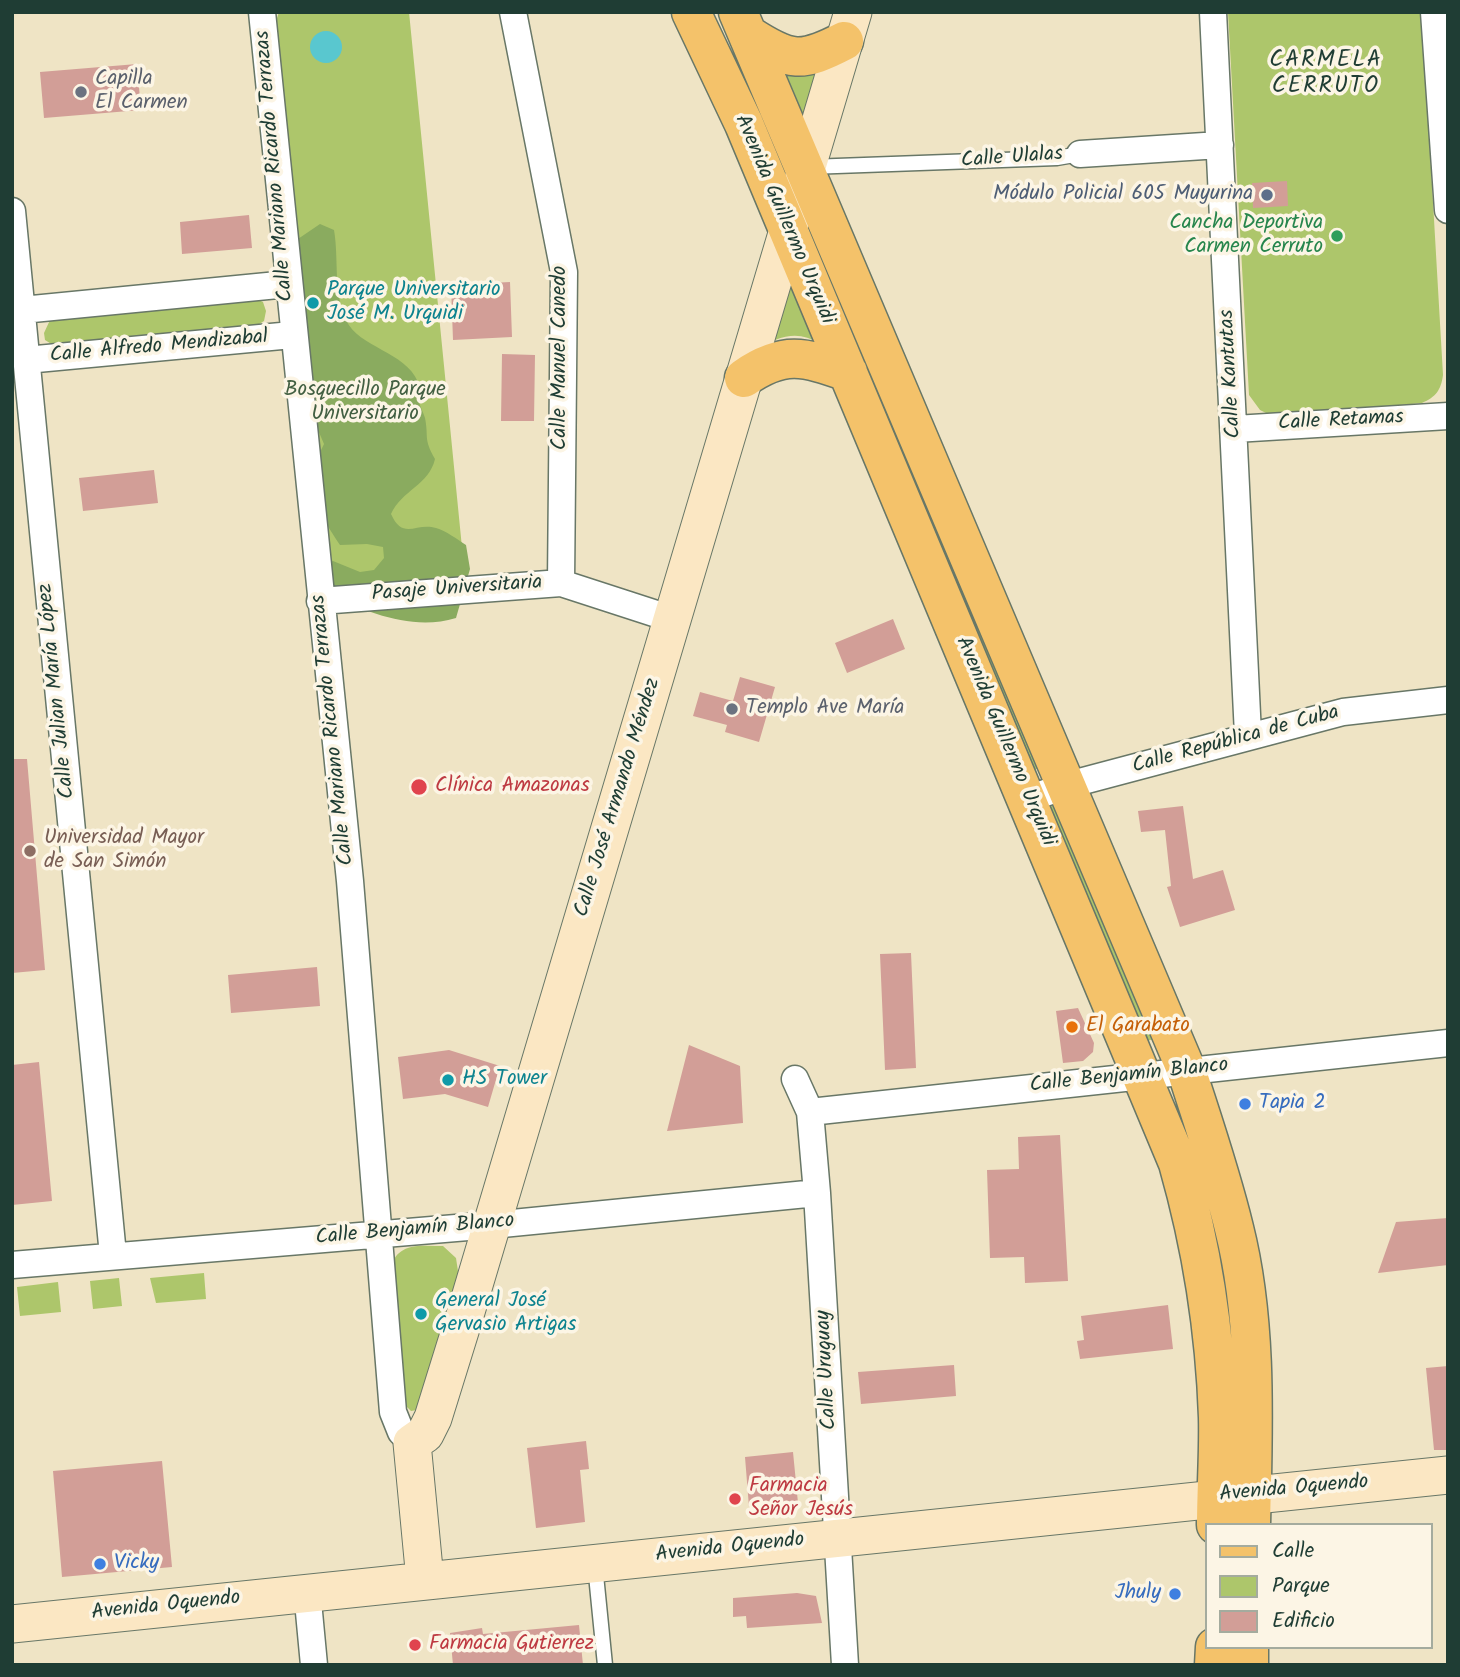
<!DOCTYPE html>
<html>
<head>
<meta charset="utf-8">
<style>
	body { margin:0 }
	#map { position:relative; width:1460px; height:1677px; overflow:hidden; background:#efe4c5; font-family:Kalam,sans-serif }
	canvas { display:block }
	.frame { position:absolute; inset:0; border:14px solid #1f3d34; pointer-events:none }
	.legend { position:absolute; left:1205px; top:1523px; width:228px; height:126px; box-sizing:border-box; background:#fcf5e5; border:2px solid #a4ab9e; margin:0; padding:9px 12px; list-style:none; font-size:21px; color:#1f3d34 }
	.legend li { display:flex; align-items:center; gap:14px; height:35px }
	.legend b { width:35px; border:2px solid #a4ab9e }
</style>
</head>
<body>
<div id="map">
<canvas width="1460" height="1677"></canvas>
<div class="frame"></div>
<ul class="legend">
<li><b style="height:9px;background:#f4c26a"></b>Calle</li>
<li><b style="height:19px;background:#adc66b"></b>Parque</li>
<li><b style="height:19px;background:#d29e97"></b>Edificio</li>
</ul>
</div>
<script>
const context = document.querySelector('canvas').getContext('2d');
context.lineJoin = 'round';
function fillPath(path, color) {
  context.fillStyle = color;
  context.fill(path, 'evenodd');
}
function stroke(path, color, width, dash) {
  context.strokeStyle = color;
  context.lineWidth = width;
  context.lineCap = dash ? 'butt' : 'round';
  context.setLineDash(dash || []);
  context.stroke(path);
}
function label(font, color, halo, rows, align = 'center') {
  context.font = font + ' Kalam,sans-serif';
  context.lineWidth = 7;
  context.setLineDash([]);
  context.textBaseline = 'middle';
  context.strokeStyle = halo;
  context.fillStyle = color;
  for (const [text, x, y, turn = 0] of rows) {
    context.save();
    context.translate(x, y);
    context.rotate((+turn || 0) * Math.PI / 180);
    context.textAlign = isNaN(turn) ? turn : align;
    if (halo) context.strokeText(text, 0, 0);
    context.fillText(text, 0, 0);
    context.restore();
  }
}
const green = new Path2D(`
	M279,12h130l56,566 -139,-5 -50,-552z
	M1228,12h194l21,363c-2,15 -7,22 -21,28l-148,14 -14,-7 -11,-15z
	M821,67l-19,63 -24,-60z
	M814,228l227,539 -9,4 -227,-539z
	M793,276l28,68c-17,-9 -27,-11 -46,-4z
	M254,298l9,4 3,9 -2,10 -8,5 -203,19 -8,-5 -1,-7 6,-13z
	M1056,804l97,235 -8,3 -97,-234z
	M443,1246l13,12 3,20 -42,132 -6,1 -8,-8 -11,-139c8,-22 30,-18 51,-18z
	M204,1273l2,26 -50,4 -6,-25z
	M119,1278l3,28 -29,3 -3,-28z
	M58,1282l3,30 -41,4 -3,-29z`);
const forest = new Path2D(`
	M320,224l14,6c5,29 -1,62 12,90 13,28 59,31 72,62 2,4 0,11 0,16 1,7 5,13 7,20 4,20 -2,20 10,41 -6,26 -33,31 -44,55 12,27 25,8 45,14 10,3 21,11 30,17l4,24 -14,49c-43,13 -87,-5 -127,-23l-4,-31 8,-3 27,11 14,-2 10,-12 -1,-11 -16,-3 -27,1c-12,-18 -31,-47 -29,-70 1,-10 9,-22 13,-31l-20,-47 -9,-156z`);
const water = new Path2D(`
	M310 47a16 16 0 1 1 32 0a16 16 0 1 1-32 0Z`);
const building = new Path2D(`
	M137,64l4,46 -97,8 -4,-46z
	M1287,181l1,25 -35,2 -1,-25z
	M249,215l3,33 -70,6 -2,-32z
	M510,282l2,55 -59,3 -2,-55z
	M502,354l33,1 -1,66h-33z
	M154,470l4,33 -75,8 -4,-33z
	M893,619l12,30 -58,24 -12,-30z
	M740,677l35,10 -16,55 -34,-10 2,-7 -34,-9 7,-24 33,9z
	M12,759h15l18,211 -33,3z
	M1183,806l10,73 30,-9 12,40 -55,17 -13,-40 4,-1 -6,-56 -24,2 -3,-21z
	M911,953l5,115 -31,2 -5,-116z
	M317,967l3,39 -89,7 -3,-38z
	M1078,1008l16,35 -1,9 -10,9 -20,2 -7,-52z
	M689,1045l51,21 3,57 -76,8z
	M449,1050l51,16 -12,41 -43,-13 -42,5 -5,-42z
	M39,1062l13,139 -40,4v-140z
	M1060,1135l8,146 -43,2 -1,-26 -34,1 -3,-88 32,-1 -1,-32z
	M1448,1218v47l-70,8 18,-51z
	M1168,1305l5,44 -93,10 -3,-18 7,-1 -3,-24z
	M954,1365l2,31 -95,8 -3,-32z
	M1448,1366v84h-14l-8,-82z
	M586,1441l3,28 -9,1 5,52 -49,6 -9,-80z
	M793,1452l5,51 -49,4 -4,-50z
	M162,1461l10,106 -110,10 -9,-106z
	M797,1593l19,3 6,27 -75,5 -1,-12 -13,1v-19z
	M579,1625l4,40h-130l-3,-32 32,-5 1,6z`);
const lane = new Path2D(`
	M809,167l248,-9 23,-4
	M595,1565l10,100`);
const street = new Path2D(`
	M262,12l88,869 43,531 8,20 11,11
	M513,12l51,260 -3,311
	M1213,12l35,723
	M1434,12l14,198
	M1080,154l140,-9
	M12,211l101,1044
	M22,310l266,-26
	M26,360l266,-25
	M1235,429l213,-13
	M320,601l241,-18 111,36
	M1028,799l40,-14 275,-73 105,-12
	M795,1079l15,33 7,81 28,472
	M810,1112l638,-69
	M12,1265l480,-40 325,-32
	M307,1591l7,74`);
const secondary = new Path2D(`
	M425,1580l-13,-137 13,-9 8,-16 32,-103 388,-1303
	M12,1624l1436,-149`);
const primary = new Path2D(`
	M691,12l53,112 434,1039c24,84 37,167 40,254 1,36 -2,72 -2,108
	M738,12l448,1057c17,53 35,105 48,159 24,95 19,199 17,297
	M750,36c40,26 52,27 94,5
	M744,378c40,-28 60,-21 104,-6
	M1214,1665l1,-18
	M1249,1665v-18`);
const markers = [
	[81,92,7,"#6b7280"],
	[1267,195,7,"#5c6f8a"],
	[1337,236,7,"#2e9e5b"],
	[313,303,7,"#0f9aa8"],
	[732,709,7,"#6b7280"],
	[419,787,9,"#e0444e"],
	[30,851,7,"#8d6e63"],
	[1072,1027,7,"#e8710a"],
	[448,1080,7,"#0f9aa8"],
	[1245,1104,7,"#3f7fe0"],
	[421,1314,7,"#0f9aa8"],
	[735,1499,7,"#e0444e"],
	[100,1564,7,"#3f7fe0"],
	[1175,1594,7,"#3f7fe0"],
	[415,1645,7,"#e0444e"]
];
const worshipNames = [
	["Capilla",95,80],
	["El Carmen",95,104],
	["Templo Ave María",746,709]
];
const streetNames = [
	["Calle Ulalas",1012,159,-4],
	["Calle Mariano Ricardo Terrazas",276,166,-95],
	["Avenida Guillermo Urquidi",783,220,67],
	["Calle Alfredo Mendizabal",159,348,-5],
	["Calle Manuel Canedo",561,358,-90],
	["Calle Kantutas",1232,374,-93],
	["Calle Retamas",1341,422,-3],
	["Pasaje Universitaria",457,590,-4],
	["Calle Julian María López",58,691,-96],
	["Calle Mariano Ricardo Terrazas",334,730,-96],
	["Calle República de Cuba",1236,741,-15],
	["Avenida Guillermo Urquidi",1004,742,67],
	["Calle José Armando Méndez",619,798,-73],
	["Calle Benjamín Blanco",1129,1077,-6],
	["Calle Benjamín Blanco",415,1231,-5],
	["Calle Uruguay",828,1370,-93],
	["Avenida Oquendo",1294,1490,-5],
	["Avenida Oquendo",730,1549,-6],
	["Avenida Oquendo",166,1607,-6]
];
const serviceNames = [
	["Módulo Policial 605 Muyurina",1253,195]
];
const leisureNames = [
	["Cancha Deportiva",1323,224],
	["Carmen Cerruto",1323,248]
];
const cultureNames = [
	["Parque Universitario",327,291],
	["José M. Urquidi",327,315],
	["HS Tower",462,1080],
	["General José",435,1302],
	["Gervasio Artigas",435,1326]
];
const parkNames = [
	["Bosquecillo Parque",365,391],
	["Universitario",365,415]
];
const healthNames = [
	["Clínica Amazonas",435,787],
	["Farmacia",749,1487],
	["Señor Jesús",749,1511],
	["Farmacia Gutierrez",429,1645]
];
const educationNames = [
	["Universidad Mayor",44,839],
	["de San Simón",44,863]
];
const foodNames = [
	["El Garabato",1086,1027]
];
const shopNames = [
	["Tapia 2",1259,1104],
	["Vicky",114,1564],
	["Jhuly",1161,1594,"right"]
];
const neighbourhoodNames = [
	["CARMELA",1326,62],
	["CERRUTO",1326,88]
];
fillPath(green, '#adc66b');
fillPath(forest, '#8aab5f');
fillPath(water, '#59c7cf');
fillPath(building, '#d29e97');
stroke(lane, '#687767', 17);
stroke(street, '#687767', 29);
stroke(secondary, '#687767', 39);
stroke(primary, '#687767', 41);
stroke(lane, '#fff', 14);
stroke(street, '#fff', 26);
stroke(secondary, '#fbe7c3', 37);
stroke(primary, '#f4c26a', 38);
for (const [x, y, r, color] of markers) {
  const dot = new Path2D();
  dot.arc(x, y, r, 0, 2 * Math.PI);
  context.fillStyle = color;
  context.fill(dot);
  stroke(dot, '#fcf5e5', 2.5);
}
label('21px', '#5b616d', '#fcf5e5', worshipNames, 'left');
label('21px', '#1f3d34', '#fcf5e5', streetNames);
label('21px', '#4e5e75', '#fcf5e5', serviceNames, 'right');
label('21px', '#27864d', '#fcf5e5', leisureNames, 'right');
label('21px', '#0d838f', '#fcf5e5', cultureNames, 'left');
label('21px', '#425f42', '#fcf5e5', parkNames);
label('21px', '#be3a42', '#fcf5e5', healthNames, 'left');
label('21px', '#785e54', '#fcf5e5', educationNames, 'left');
label('21px', '#c56008', '#fcf5e5', foodNames, 'left');
label('21px', '#366cbe', '#fcf5e5', shopNames, 'left');
context.letterSpacing = '2px';
label('23px', '#1f3d34', '#fcf5e5', neighbourhoodNames);
context.letterSpacing = '0px';
</script>
</body>
</html>
